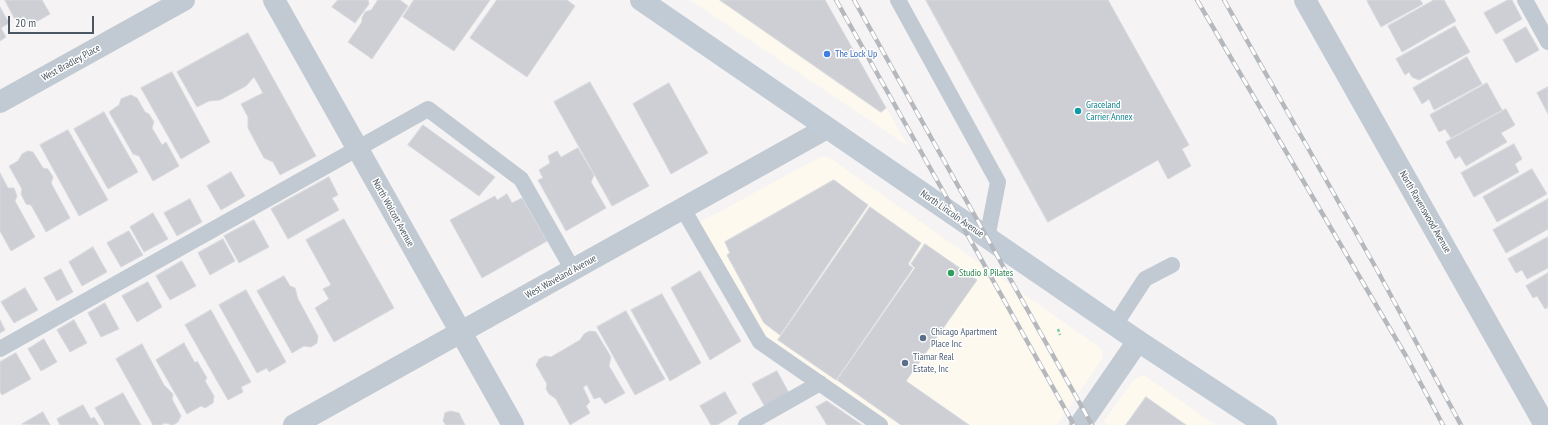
<!DOCTYPE html>
<html>
<head>
<meta charset="utf-8">
<style>
	body { margin:0 }
	#map { position:relative; width:1548px; height:425px; overflow:hidden; background:#f5f3f3; font-family:"PT Sans Narrow",sans-serif }
	canvas { display:block }
	.scale { position:absolute; left:8px; top:16px; width:86px; height:18px; box-sizing:border-box; border:2px solid #4a5661; border-top:0; padding-left:5px; font-size:12px; line-height:14px; white-space:nowrap; color:#4a5661; -webkit-text-stroke:3px #fff; paint-order:stroke }
</style>
</head>
<body>
<div id="map">
<canvas width="1548" height="425"></canvas>
<div class="scale">20 m</div>
</div>
<script>
const context = document.querySelector('canvas').getContext('2d');
context.lineJoin = 'round';
function fillPath(path, color) {
  context.fillStyle = color;
  context.fill(path, 'evenodd');
}
function stroke(path, color, width, dash) {
  context.strokeStyle = color;
  context.lineWidth = width;
  context.lineCap = dash ? 'butt' : 'round';
  context.setLineDash(dash || []);
  context.stroke(path);
}
function label(font, color, halo, rows, align = 'center') {
  context.font = font + ' "PT Sans Narrow",sans-serif';
  context.lineWidth = 3;
  context.setLineDash([]);
  context.textBaseline = 'middle';
  context.strokeStyle = halo;
  context.fillStyle = color;
  for (const [text, x, y, turn = 0] of rows) {
    context.save();
    context.translate(x, y);
    context.rotate((+turn || 0) * Math.PI / 180);
    context.textAlign = isNaN(turn) ? turn : align;
    if (halo) context.strokeText(text, 0, 0);
    context.fillText(text, 0, 0);
    context.restore();
  }
}
const commercial = new Path2D(`
	M690,0h135l83,146z
	M820,157h8l6,4 265,186 4,4 -1,8 -45,66h-177l-120,-83 -67,-116z
	M1144,375l71,50h-108l-3,-4 28,-39 6,-5z`);
const building = new Path2D(`
	M5,0h37l8,14 -21,12 -5,-10 -8,5z
	M338,0h30l1,4 -14,19 -23,-16z
	M378,0h22l8,6 -36,53 -24,-17 14,-20v-4l3,-6 6,-2z
	M414,0h76l-36,51 -51,-34z
	M497,0h70l8,6 -48,71 -57,-39z
	M720,0h105l61,108 -5,4z
	M926,0h182l81,145 -7,4 9,17 -23,13 -10,-19 -110,62z
	M1369,0h51l3,4 -42,23 -14,-26z
	M1434,0h10l12,21 -54,31 -14,-26z
	M1508,0h4l10,19 -26,15 -12,-21z
	M0,7l9,16 -8,5 5,9 -6,4z
	M1455,26l15,26 -51,28 -7,-3 -3,-5 -4,3 -9,-16z
	M1526,27l13,23 -23,13 -13,-23z
	M248,33l68,123 -36,19 -7,-13 -9,-4 -16,-30v-11l-7,-13 22,-11 -9,-16 -8,9 -26,14 -11,1 -12,6 -20,-35z
	M1467,57l15,27 -48,26 -5,-11 -7,5 -9,-16z
	M172,72l38,70 -29,17 -40,-71z
	M590,82l59,104 -37,20 -58,-104z
	M669,83l39,70 -37,21 -38,-70z
	M1487,83l15,27 -51,28 -6,-9 -6,3 -9,-17z
	M1548,87v27l-11,-21z
	M131,95l6,3 8,14 4,2 5,8 -2,6 10,17 4,-3 13,24 -26,15 -14,-25 -6,-2 -24,-42 10,-7 2,-6z
	M1506,109l9,16 -14,8 6,9 -41,24 -6,-10 -5,3 -9,-17z
	M104,112l34,60 -30,17 -34,-60z
	M423,125l72,52 -16,19 -71,-51z
	M68,130l40,70 -29,16 -39,-71z
	M1514,144l8,15 -7,5 4,8 -45,25 -13,-24z
	M578,148l16,27 -3,7 15,26 -40,23 -28,-51 5,-2 -4,-8 11,-7 -2,-7 9,-5 4,6z
	M28,151l5,1 10,16 5,1 5,8 -2,6 19,35 -24,14 -15,-27 -5,-1 -5,-10 1,-5 -13,-23 9,-5 4,-7z
	M1532,169l15,25 -50,28 -14,-25z
	M231,172l14,24 -24,14 -14,-24z
	M0,173l8,15h6l3,8 -2,5 20,36 -24,14 -11,-20z
	M329,177l9,18 -6,3 7,12 -51,29 -17,-30z
	M834,180l34,25 -88,130 -16,-12 -37,-68 3,-2 -5,-11z
	M507,194l5,9 10,-5 25,43 -65,37 -32,-58 45,-24 2,4z
	M190,199l12,23 -25,14 -13,-23z
	M1548,199v30l-42,24 -13,-23z
	M870,207l51,36 -13,21 5,4 -77,112 -58,-40z
	M153,213l15,26 -24,13 -14,-25z
	M344,219l50,89 -60,34 -19,-34 14,-9 -6,-10 8,-4 -25,-45z
	M254,220l15,27 -30,16 -15,-27z
	M129,231l14,24 -22,12 -14,-24z
	M1548,237v31l-21,11 -5,-9 -6,3 -8,-14z
	M223,239l12,22 -25,14 -12,-22z
	M925,244l52,36 -71,101 63,44h-68l-64,-45 78,-112 -4,-4z
	M93,247l14,25 -25,14 -13,-24z
	M182,261l14,25 -26,14 -14,-24z
	M61,269l12,23 -16,9 -13,-23z
	M700,271l41,70 -31,19 -39,-72z
	M1548,273v34l-3,2 -8,-13 -4,2 -7,-12z
	M284,276l6,10 5,2 3,11 20,37 -1,7 -6,4 -7,-1 -12,7 -35,-62z
	M148,282l14,25 -25,15 -15,-26z
	M25,288l13,22 -24,13 -13,-21z
	M246,290l40,72 -17,10 -2,-4 -10,5 -38,-68z
	M662,294l39,69 -31,18 -39,-71z
	M105,303l14,26 -18,8 -13,-24z
	M211,310l40,72 -10,5 2,5 -15,8 -43,-75z
	M626,311l39,68 -30,16 -38,-68z
	M0,320l5,10 -5,3z
	M74,320l13,23 -17,9 -13,-22z
	M590,331l6,1 15,25 -2,9 16,27 -20,11 -5,-7 -6,2 -7,-14 -4,2 7,15 -4,4 4,7 -20,12 -14,-26 -7,-5 -3,-5 1,-5 -11,-19 3,-6 6,-3 6,1 29,-17 4,-6z
	M44,339l13,23 -16,9 -13,-22z
	M184,343l11,20 2,-2 10,17 -2,3 9,15 -1,7 -8,5 -4,-2 -14,8 -31,-54z
	M142,344l22,41 9,9 -1,5 9,17 -3,6 -5,3 -8,-2 -4,2h-8l-37,-66z
	M16,353l15,26 -29,16 -2,-3v-30z
	M777,371l12,22 -24,14 -13,-23z
	M725,392l12,21 -20,12h-6l-11,-19z
	M123,393l18,32h-36l-10,-17z
	M1146,397l40,28h-60z
	M827,401l35,24h-35l-11,-18z
	M83,405l8,14 3,-2 5,8h-39l-3,-6z
	M451,411l8,2 6,12h-19l-3,-4 2,-8z
	M43,412l7,13 -28,-1z`);
const path = new Path2D(`
	M1058,329l2,6`);
const lane = new Path2D(`
	M898,0l100,182 -11,56
	M1525,0l23,42
	M683,209l77,133 120,83
	M1115,325l30,-46 27,-14
	M0,349l428,-240 93,70 52,91
	M746,425l74,-42`);
const street = new Path2D(`
	M274,0l239,425
	M1305,0l240,425
	M0,102l184,-102
	M294,425l533,-297
	M1080,425l58,-84`);
const secondary = new Path2D(`
	M641,0l497,341 128,84`);
const rail = new Path2D(`
	M836,0l238,425
	M854,0l238,425
	M1197,0l209,356 37,69
	M1224,0l152,268 85,157`);
const markers = [
	[827,54,4,"#3f7fe0"],
	[1078,111,4,"#0f9aa8"],
	[951,273,4,"#2e9e5b"],
	[923,338,4,"#5c6f8a"],
	[905,363,4,"#5c6f8a"]
];
const shopNames = [
	["The Lock Up",835,54]
];
const streetNames = [
	["West Bradley Place",71,63,-29],
	["North Ravenswood Avenue",1425,212,60],
	["North Wolcott Avenue",393,213,61],
	["North Lincoln Avenue",952,214,35],
	["West Waveland Avenue",561,277,-29]
];
const cultureNames = [
	["Graceland",1086,105],
	["Carrier Annex",1086,117]
];
const leisureNames = [
	["Studio 8 Pilates",959,273]
];
const serviceNames = [
	["Chicago Apartment",931,332],
	["Place Inc",931,344],
	["Tiamar Real",913,357],
	["Estate, Inc",913,369]
];
fillPath(commercial, '#fdf9ef');
fillPath(building, '#cdcfd5');
stroke(building, '#d7d9de', 1);
stroke(path, '#7ad0a6', 2.5, [3, 2]);
stroke(lane, '#c1cad2', 16);
stroke(street, '#c1cad2', 22);
stroke(secondary, '#c1cbd6', 22);
stroke(rail, '#b5b8bd', 4.5);
stroke(rail, '#fff', 3, [9]);
for (const [x, y, r, color] of markers) {
  const dot = new Path2D();
  dot.arc(x, y, r, 0, 2 * Math.PI);
  context.fillStyle = color;
  context.fill(dot);
  stroke(dot, '#fff', 1.5);
}
label('10px', '#366cbe', '#fff', shopNames, 'left');
label('10px', '#4a5661', '#fff', streetNames);
label('10px', '#0d838f', '#fff', cultureNames, 'left');
label('10px', '#27864d', '#fff', leisureNames, 'left');
label('10px', '#4e5e75', '#fff', serviceNames, 'left');
</script>
</body>
</html>
